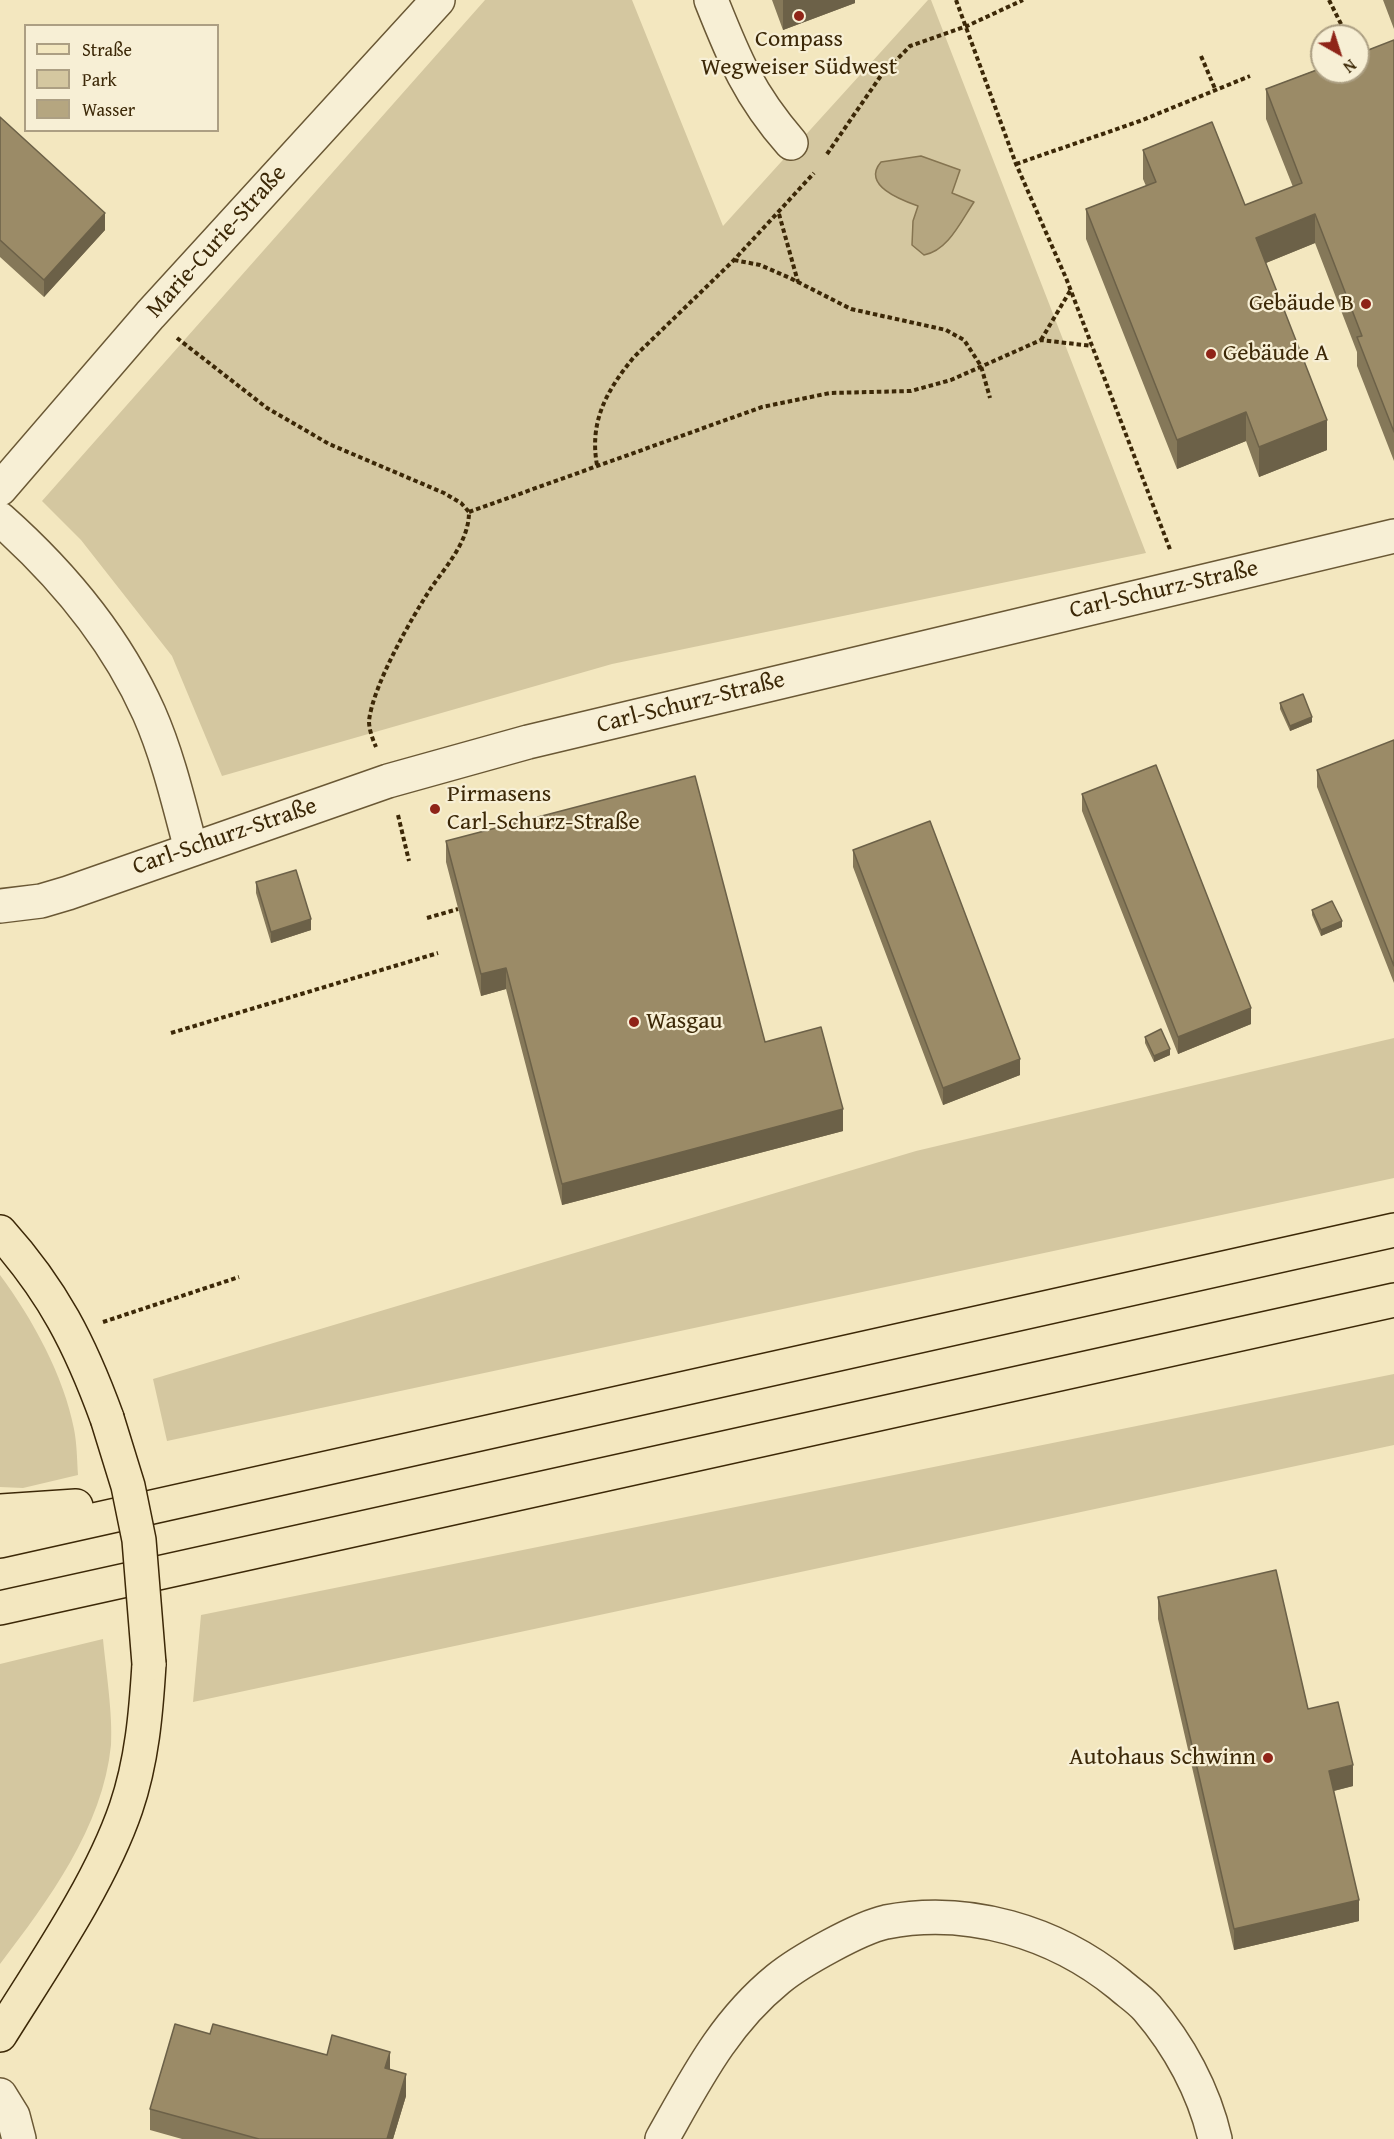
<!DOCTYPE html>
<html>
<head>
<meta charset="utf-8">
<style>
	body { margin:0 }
	#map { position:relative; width:1394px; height:2139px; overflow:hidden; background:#f3e7bf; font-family:"Gentium Book Plus",serif }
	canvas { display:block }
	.legend { position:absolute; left:24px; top:24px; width:195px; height:108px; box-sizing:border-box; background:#f7efd5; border:2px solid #ac9f83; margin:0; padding:8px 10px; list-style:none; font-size:18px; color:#3c2807 }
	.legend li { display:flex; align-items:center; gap:12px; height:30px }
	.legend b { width:30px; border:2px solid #ac9f83 }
	.north { position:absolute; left:1310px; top:24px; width:60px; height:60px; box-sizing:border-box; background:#f7efd5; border:2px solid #ac9f83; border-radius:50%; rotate:141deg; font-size:16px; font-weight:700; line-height:24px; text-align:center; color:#3c2807 }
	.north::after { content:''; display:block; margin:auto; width:21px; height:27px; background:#8f2418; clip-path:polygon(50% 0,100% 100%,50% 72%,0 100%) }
</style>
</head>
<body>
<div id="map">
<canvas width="1394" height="2139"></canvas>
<ul class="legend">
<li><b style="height:8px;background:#f3e7bf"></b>Straße</li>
<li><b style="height:16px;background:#d4c7a0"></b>Park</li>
<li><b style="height:16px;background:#b5a680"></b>Wasser</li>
</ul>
<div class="north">N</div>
</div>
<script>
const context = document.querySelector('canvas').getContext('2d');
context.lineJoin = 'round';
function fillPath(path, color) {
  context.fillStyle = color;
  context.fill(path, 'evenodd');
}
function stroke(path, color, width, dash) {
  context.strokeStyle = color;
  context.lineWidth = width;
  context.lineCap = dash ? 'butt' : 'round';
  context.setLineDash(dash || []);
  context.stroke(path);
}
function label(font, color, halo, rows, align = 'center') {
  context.font = font + ' "Gentium Book Plus",serif';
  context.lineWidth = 4.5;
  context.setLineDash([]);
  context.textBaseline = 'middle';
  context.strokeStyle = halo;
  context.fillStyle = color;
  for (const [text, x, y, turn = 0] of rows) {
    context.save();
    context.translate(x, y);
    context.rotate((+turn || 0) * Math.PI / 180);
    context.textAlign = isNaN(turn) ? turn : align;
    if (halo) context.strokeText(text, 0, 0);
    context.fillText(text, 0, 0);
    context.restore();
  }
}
const green = new Path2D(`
	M485,0h147l91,226 205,-226h3l215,553 -534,111 -390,112 -50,-120 -91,-116 -39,-39z
	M1394,1038v140l-1227,263 -14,-62 763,-228z
	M0,1275c32,43 64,101 74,154 3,15 3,31 4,46l-55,13 -23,-1z
	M1394,1374v71l-1201,257 8,-87z
	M103,1639c3,32 10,76 8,106 -8,82 -63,156 -111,219v-300z`);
const water = new Path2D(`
	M921,156l39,14 -8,23 22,9c-13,19 -26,49 -50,53l-12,-10 1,-24 5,-15c-17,-6 -57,-21 -37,-44z`);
const path = new Path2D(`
	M956,0l60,164 50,114 105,274
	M1329,0l17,34
	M1201,56l15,35
	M827,154l53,-77 30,-31 57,-20 56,-26
	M1016,164l124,-43 110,-45
	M779,214l19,68
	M734,260l26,5 30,13 61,31 95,21 18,10 17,26 9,32
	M177,338l90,70 62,36 115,49 17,10 8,9c0,29 -22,53 -38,76 -20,31 -58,97 -62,133 0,9 4,19 7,26
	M1041,340l29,-49
	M597,465c-8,-44 10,-75 37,-108l100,-97 80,-87
	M469,512l293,-105 68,-14 81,-2 40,-11 90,-40 51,6
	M398,815l11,46
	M427,918l31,-9
	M171,1033l267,-80
	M103,1322l136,-45`);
const minor = new Path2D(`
	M711,0c23,58 38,95 80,143
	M0,489l150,-174 288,-315
	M0,519c62,55 115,118 149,194 19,43 30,91 42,136
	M0,906l41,-5 27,-8 320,-112 140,-39 866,-206
	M0,2095l13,21 6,23
	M662,2139c34,-60 62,-116 116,-160 22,-18 81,-51 108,-57 82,-16 169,10 233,62 9,8 20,15 28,24 32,37 57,83 68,131`);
const major = new Path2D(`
	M0,1232c53,59 80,112 107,186
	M0,2035c43,-69 100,-151 126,-227 16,-47 20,-95 23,-144`);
const highway = new Path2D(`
	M0,1511l76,-5
	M0,1541l1394,-311
	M0,1608l1394,-308`);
const majorBridge = new Path2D(`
	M107,1418l21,68 11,54 10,124`);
const wall = new Path2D(`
	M772,0h83v3l-72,27z
	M1383,0h11v29z
	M1394,40v421l-37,-95v-14l-42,-109 -49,20 61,187 -68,27 -13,-36 -69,28 -91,-230v-30l60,-23 -3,-7v-29l102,55 48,-18 -27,-68v-30z
	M0,117l105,113 -61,67 -44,-40z
	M1280,703l32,19 -22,9 -10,-22z
	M1394,740v243l-77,-196v-17z
	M1082,794l169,230 -73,30 -96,-243z
	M446,841l319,201 78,89 -281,74 -56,-216 -25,7 -35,-134z
	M853,850l167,225 -77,30 -90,-238z
	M256,882l55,48 -40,13 -15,-50z
	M1312,910l30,17 -21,9 -9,-21z
	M1145,1037l25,18 -16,7 -9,-19z
	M1158,1597l150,112 45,77 -19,5 25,130 -125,29 -76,-331z
	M210,2034l117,21 63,15 16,26 -13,43h-211l-32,-9v-21z`);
const shadedWall = new Path2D(`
	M783,0h72v3l-72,27z
	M105,213v17l-61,67v-17z
	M1315,214v29l-59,24v-29z
	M1246,412v29l-69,28v-29z
	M1327,420v30l-68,27v-30z
	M1312,717v5l-22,9v-5z
	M311,919v11l-40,13v-11z
	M1342,921v6l-21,9v-6z
	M506,968v21l-25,7v-22z
	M1251,1008v16l-73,30v-17z
	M1170,1049v6l-16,7v-6z
	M1020,1059v16l-77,30v-17z
	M843,1109v22l-281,74v-21z
	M1353,1765v21l-24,6v-21z
	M1359,1900v21l-125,29v-21z
	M390,2052v21l-5,-5z
	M406,2074v22l-13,43h-6z`);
const building = new Path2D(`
	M1394,40v392l-37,-95 5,-1 -47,-122 -59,24 71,182 -68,27 -13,-35 -69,28 -91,-231 70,-27 -13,-32 69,-28 33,83 57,-22 -36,-94 56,-21v4h36v-18z
	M0,117l105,96 -61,67 -44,-40z
	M1303,694l9,23 -22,9 -10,-23z
	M1394,740v226l-77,-196z
	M1156,765l95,243 -73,29 -96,-243z
	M695,776l70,266 56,-15 22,82 -281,75 -56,-216 -25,6 -35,-133z
	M930,821l90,238 -77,29 -90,-238z
	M296,870l15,49 -40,13 -15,-50z
	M1332,901l10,20 -21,9 -9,-20z
	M1161,1029l9,20 -16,7 -9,-19z
	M1276,1570l32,139 30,-7 15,63 -24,6 30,129 -125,29 -76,-332z
	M175,2024l35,10 3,-10 114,31 5,-20 58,17 -5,16 21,6 -19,65h-128l-109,-30z`);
const markers = [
	[799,16,6,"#8f2418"],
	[1366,304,6,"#8f2418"],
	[1211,354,6,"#8f2418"],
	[435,809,6,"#8f2418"],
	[634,1022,6,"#8f2418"],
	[1268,1758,6,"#8f2418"]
];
const poiNames = [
	["Compass",799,40,"center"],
	["Wegweiser Südwest",799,68,"center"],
	["Gebäude B",1354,304,"right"],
	["Gebäude A",1223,354],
	["Pirmasens",447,795],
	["Carl-Schurz-Straße",447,823],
	["Wasgau",646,1022],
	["Autohaus Schwinn",1256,1758,"right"]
];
const streetNames = [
	["Marie-Curie-Straße",217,242,-48],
	["Carl-Schurz-Straße",1164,590,-13],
	["Carl-Schurz-Straße",691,703,-14],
	["Carl-Schurz-Straße",225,837,-19]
];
fillPath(green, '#d4c7a0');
fillPath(water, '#b5a680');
stroke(water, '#857450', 1.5);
stroke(minor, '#6a5835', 36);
stroke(major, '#3c2807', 36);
stroke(highway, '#3c2807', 36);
stroke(path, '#3c2807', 4, [4.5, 3]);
stroke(minor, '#f7efd5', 33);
stroke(major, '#f3e7bf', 33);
stroke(highway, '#f3e7bf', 33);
stroke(majorBridge, '#3c2807', 36, []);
stroke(majorBridge, '#f3e7bf', 33);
fillPath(wall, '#857859');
fillPath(shadedWall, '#6c6148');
fillPath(building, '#9b8b67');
stroke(building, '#6c6148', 1.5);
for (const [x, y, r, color] of markers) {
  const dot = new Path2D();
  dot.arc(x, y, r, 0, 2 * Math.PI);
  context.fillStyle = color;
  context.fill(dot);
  stroke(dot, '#f7efd5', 2);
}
label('24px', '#3c2807', '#f7efd5', poiNames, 'left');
label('24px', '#3c2807', '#f7efd5', streetNames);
</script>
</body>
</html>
